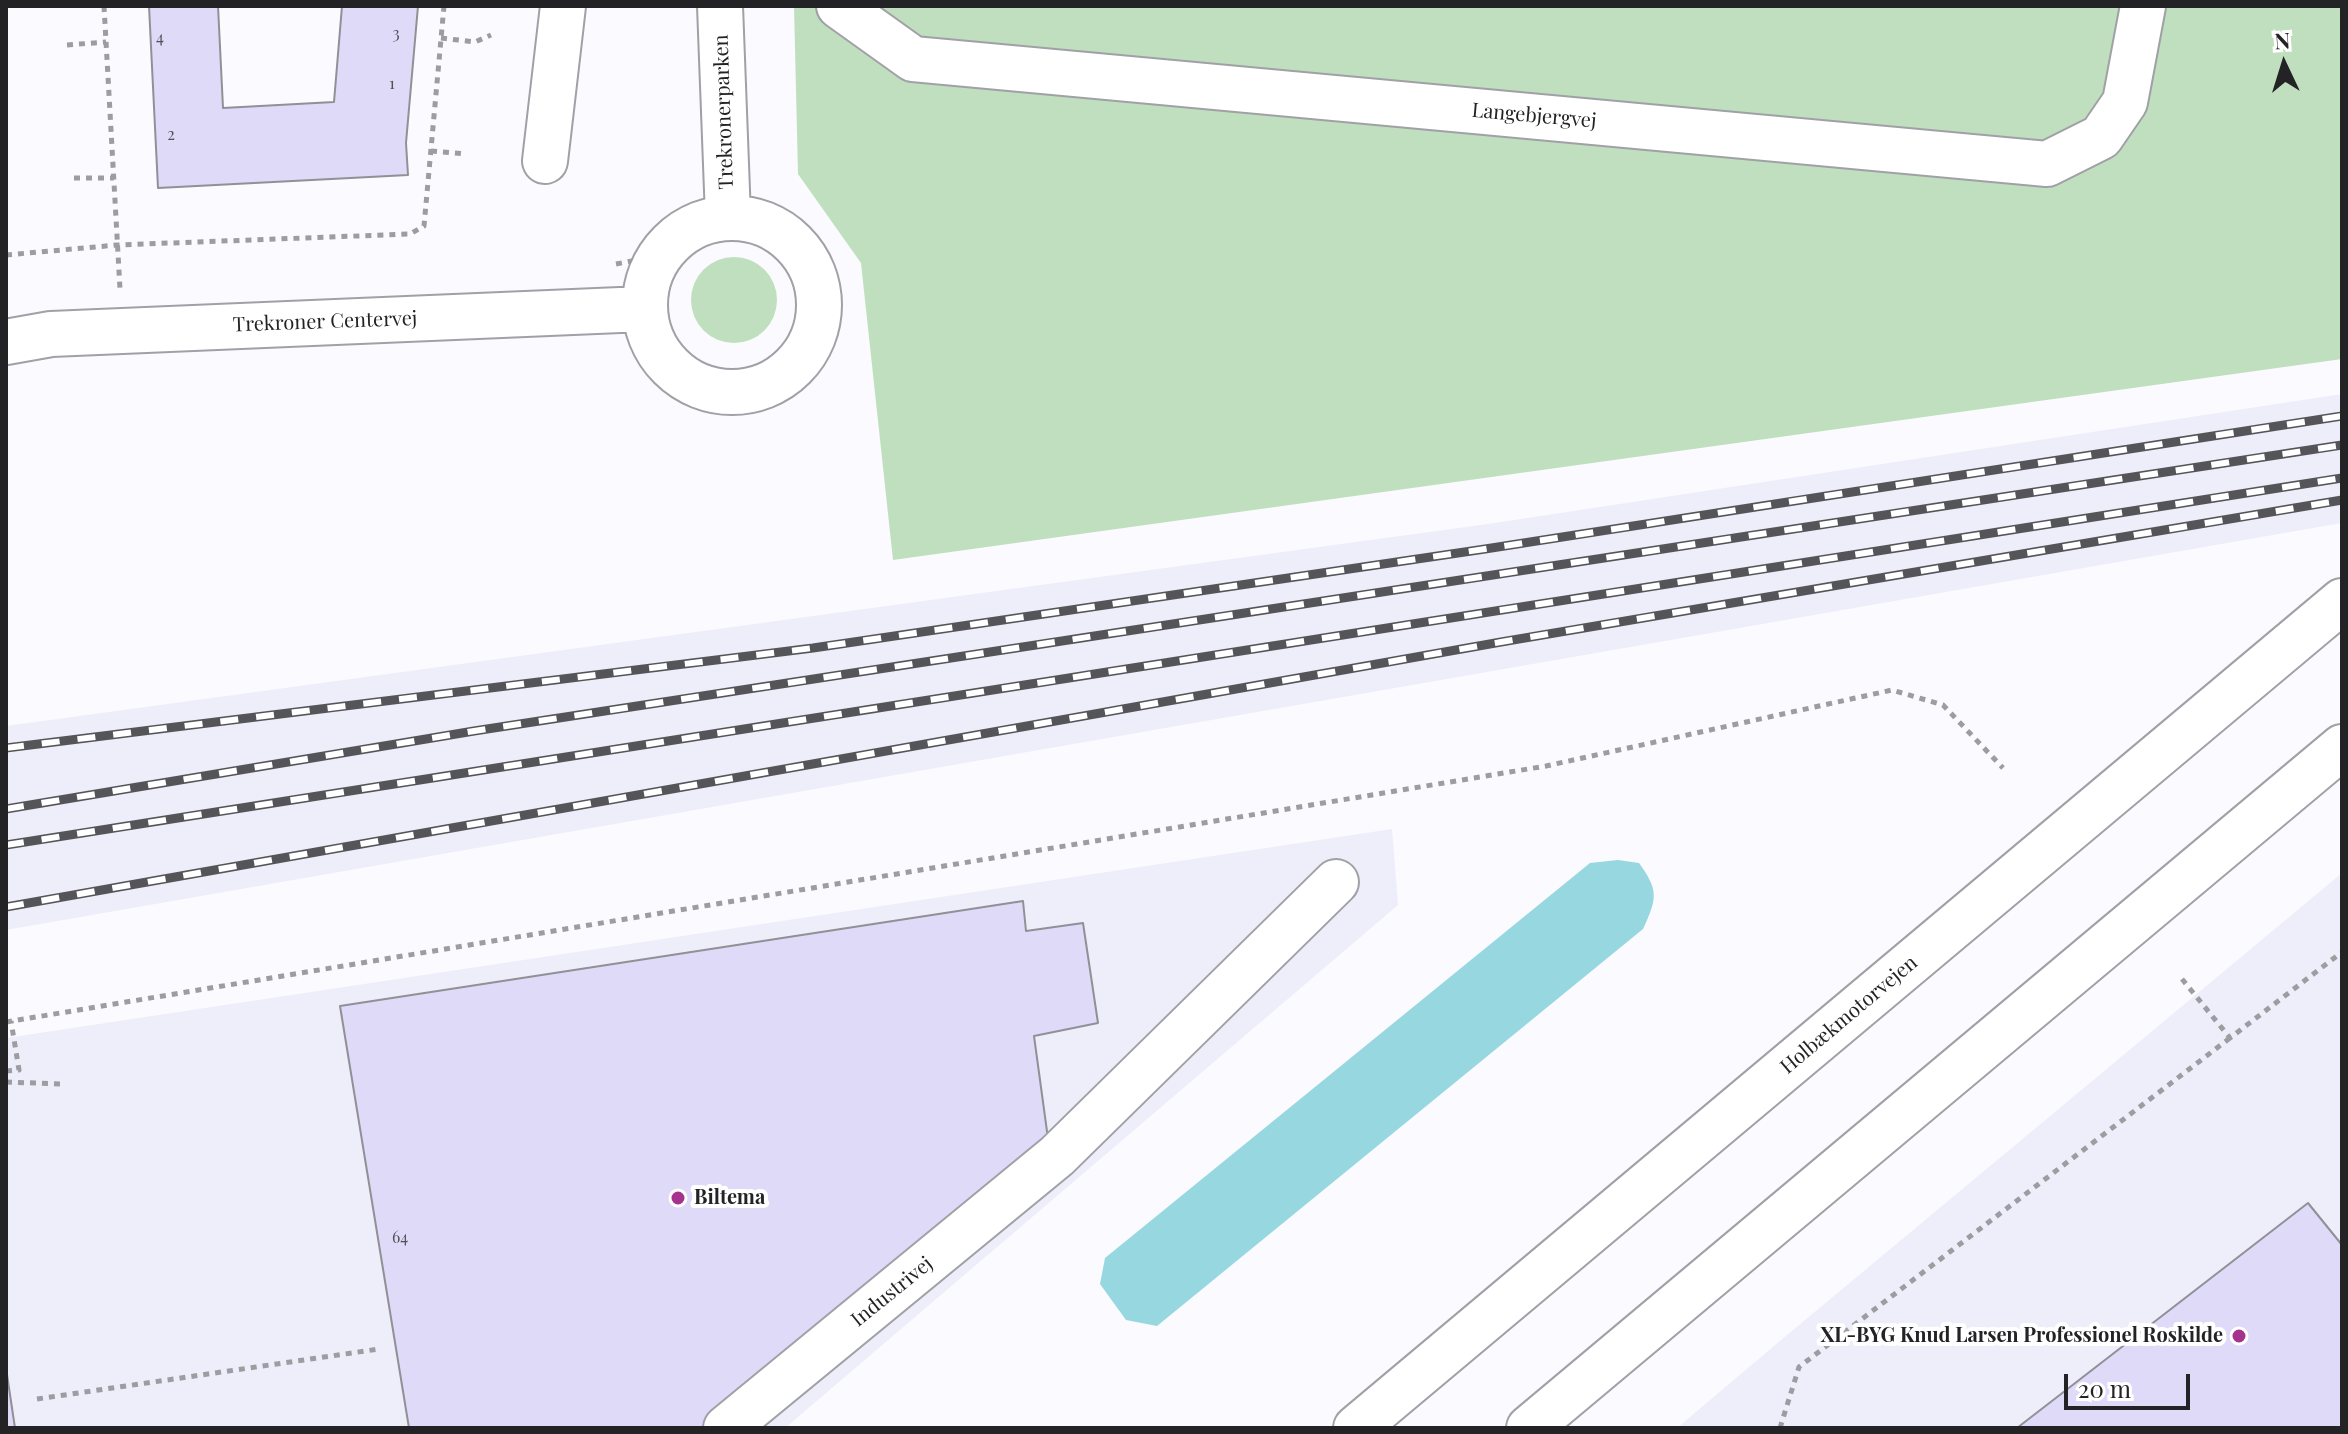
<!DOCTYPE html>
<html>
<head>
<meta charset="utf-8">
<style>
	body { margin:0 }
	#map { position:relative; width:2348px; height:1434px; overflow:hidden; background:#fafaff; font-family:"Playfair Display",serif }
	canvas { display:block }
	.frame { position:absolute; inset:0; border:8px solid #232326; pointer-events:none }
	.north { position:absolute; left:2244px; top:24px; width:80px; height:80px; -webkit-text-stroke:6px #fff; paint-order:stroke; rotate:356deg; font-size:22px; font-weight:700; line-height:32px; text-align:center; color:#232326 }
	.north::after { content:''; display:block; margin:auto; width:28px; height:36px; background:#232326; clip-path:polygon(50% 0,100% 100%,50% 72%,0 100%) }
	.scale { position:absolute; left:2064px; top:1374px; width:126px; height:36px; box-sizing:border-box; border:4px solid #232326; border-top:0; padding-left:10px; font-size:24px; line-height:28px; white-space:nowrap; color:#232326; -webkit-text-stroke:6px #fff; paint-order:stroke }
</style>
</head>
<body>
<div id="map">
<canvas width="2348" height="1434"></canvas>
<div class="frame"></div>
<div class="north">N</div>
<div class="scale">20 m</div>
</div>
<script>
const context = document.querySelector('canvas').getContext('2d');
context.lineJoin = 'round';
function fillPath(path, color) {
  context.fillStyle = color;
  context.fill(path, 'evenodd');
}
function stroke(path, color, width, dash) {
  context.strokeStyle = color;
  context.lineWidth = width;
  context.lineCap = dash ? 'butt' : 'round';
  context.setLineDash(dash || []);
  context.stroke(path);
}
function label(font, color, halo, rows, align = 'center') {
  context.font = font + ' "Playfair Display",serif';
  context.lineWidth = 8;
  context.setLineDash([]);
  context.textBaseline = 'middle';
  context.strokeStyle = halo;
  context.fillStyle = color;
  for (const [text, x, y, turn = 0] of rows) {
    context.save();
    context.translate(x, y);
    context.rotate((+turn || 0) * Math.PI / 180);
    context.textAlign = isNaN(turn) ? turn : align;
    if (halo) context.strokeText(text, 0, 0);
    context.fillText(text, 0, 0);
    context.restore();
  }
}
const built = new Path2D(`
	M2342,394v129l-2336,407v-204l1482,-202z
	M1392,829l6,76 -613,523h-779v-390z
	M2342,873v555h-665l104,-88z`);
const green = new Path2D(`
	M794,6h1548v353l-1449,201 -32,-297 -63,-89z
	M691 300a43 43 0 1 1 86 0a43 43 0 1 1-86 0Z`);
const water = new Path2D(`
	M1618,860l21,3c20,28 18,35 4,66l-486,397 -31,-6 -26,-36 5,-26 485,-395z`);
const building = new Path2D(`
	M149,6h69l5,102 111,-6 8,-96h76l-12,137 2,32 -250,13z
	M1023,901l3,30 57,-8 15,100 -64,13 15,110 -344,282h-296l-69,-422z
	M2308,1203l34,42v183h-325z
	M6,1368l9,60h-9z`);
const path = new Path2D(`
	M104,6l16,283
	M441,38l34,4 16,-7
	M67,45l39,-3
	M431,151l35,3
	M74,178h40
	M6,255l111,-10 293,-11 14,-8 20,-220
	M616,264l43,-8
	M2182,979l48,59 112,-86
	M6,1022l1540,-256 346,-76 51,15 60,63
	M6,1071l13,-1 -8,-49
	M6,1082l57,2
	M37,1399l342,-50
	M1780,1428l19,-61 431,-329`);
const minor = new Path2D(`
	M720,6l8,211
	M839,6l74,53 1134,105 54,-27 24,-35 18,-96
	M545,161l18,-155
	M645 305a87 87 0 1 1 174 0a87 87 0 1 1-174 0Z
	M6,342l45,-8 593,-25
	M726,1428l331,-272 279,-274`);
const highway = new Path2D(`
	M1356,1428l986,-827
	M1529,1428l813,-681`);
const rail = new Path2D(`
	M6,748l807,-100 672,-99 857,-133
	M6,809l468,-78 1868,-286
	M6,845l2336,-367
	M6,907l1495,-265 841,-142`);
const markers = [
	[678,1198,8,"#a5328d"],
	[2239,1336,8,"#a5328d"]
];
const numberNames = [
	["3",396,34],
	["4",160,38],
	["1",392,84],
	["2",171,135],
	["64",400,1238]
];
const streetNames = [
	["Trekronerparken",724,112,-92],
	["Langebjergvej",1534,116,5],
	["Trekroner Centervej",325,322,-2],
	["Holbækmotorvejen",1849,1015,-40],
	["Industrivej",892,1292,-39]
];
const poiNames = [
	["Biltema",694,1198],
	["XL-BYG Knud Larsen Professionel Roskilde",2223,1336,"right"]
];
fillPath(built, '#eeeefa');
fillPath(green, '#c0dfbe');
fillPath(water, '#97d7e0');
fillPath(building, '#dfdaf7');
stroke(building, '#919097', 2);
stroke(minor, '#a0a0a7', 48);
stroke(highway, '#a0a0a7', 48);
stroke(path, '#9c9ca1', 5, [6, 6]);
stroke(minor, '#fff', 44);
stroke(highway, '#fff', 44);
stroke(rail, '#555559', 9);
stroke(rail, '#fff', 6, [18]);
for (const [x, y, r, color] of markers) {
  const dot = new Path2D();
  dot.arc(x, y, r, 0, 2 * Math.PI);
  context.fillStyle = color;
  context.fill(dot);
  stroke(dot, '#fff', 3);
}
label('16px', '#52515a', null, numberNames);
label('20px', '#232326', '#fff', streetNames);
label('bold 20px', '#232326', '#fff', poiNames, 'left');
</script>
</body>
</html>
